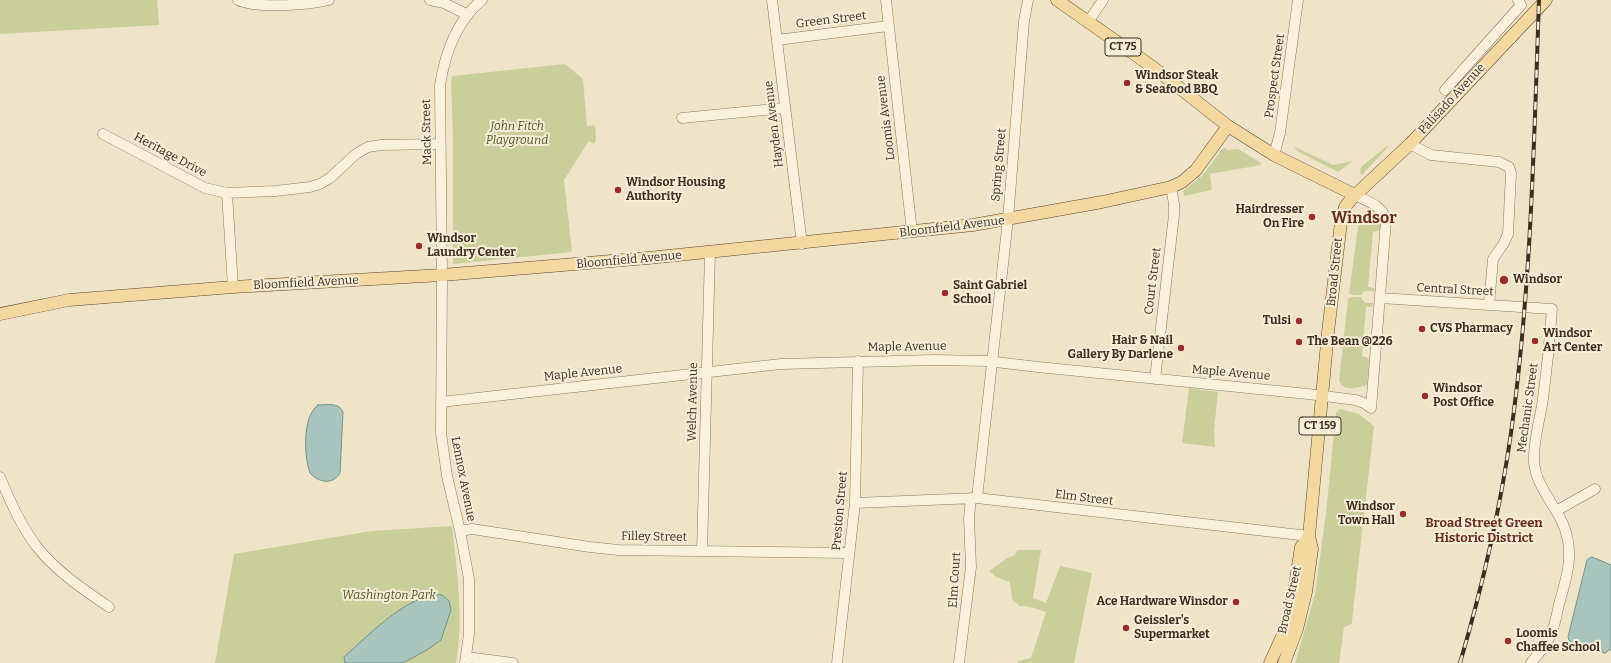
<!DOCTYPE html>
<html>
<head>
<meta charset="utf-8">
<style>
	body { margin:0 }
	canvas { display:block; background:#f0e4c8 }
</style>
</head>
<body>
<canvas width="1611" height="663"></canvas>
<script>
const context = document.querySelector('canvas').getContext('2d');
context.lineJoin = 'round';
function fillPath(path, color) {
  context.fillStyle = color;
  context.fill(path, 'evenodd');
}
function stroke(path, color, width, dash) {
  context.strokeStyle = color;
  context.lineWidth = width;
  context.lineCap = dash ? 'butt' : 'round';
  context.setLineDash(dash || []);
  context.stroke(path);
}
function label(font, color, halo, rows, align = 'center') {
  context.font = font + ' Bitter,serif';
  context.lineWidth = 4;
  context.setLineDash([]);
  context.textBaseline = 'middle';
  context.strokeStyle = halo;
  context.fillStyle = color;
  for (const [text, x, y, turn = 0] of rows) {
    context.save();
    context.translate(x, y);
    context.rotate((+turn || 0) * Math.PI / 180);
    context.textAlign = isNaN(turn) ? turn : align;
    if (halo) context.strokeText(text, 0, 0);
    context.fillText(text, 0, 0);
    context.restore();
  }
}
const green = new Path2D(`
	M0,0h157l2,25 -159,9z
	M565,64l18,15 4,47 8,-1 1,15 -2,4 -5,-3 -25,39 8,72 -119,12v-130l-2,-51 1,-7z
	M1388,145l-1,3 -25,27 -2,-2 1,-6z
	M1293,146l40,19 20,-4 -15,11 -39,-20z
	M1225,148l2,2 11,-1 23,14v2l-51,9 2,16 -28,6 -1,-5 20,-16 18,-25z
	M1367,210c10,0 15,11 13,20l-7,2 -5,55 6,1 1,3c-5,2 -10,-4 -14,4h-9l-3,-2 10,-73 3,-5z
	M1351,297h10l4,6h9l-3,4h-5l-4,49 6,2 1,3 -2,24c-8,2 -24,8 -28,-5l9,-81z
	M1189,388l29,4 -4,39 1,16 -33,-4z
	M1340,409l19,5 15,12 -22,195v3l-8,3 -5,36h-44l20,-69 11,-81 10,-100 2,-3z
	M452,526c5,43 12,94 4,137h-241l19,-109 137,-23z
	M1017,550h24l-8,48 13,5 14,-37 32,7 -18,90h-56v-2l13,-3 15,-46 -19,-6h-8l-7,-7 -2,-17 -14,-5 -7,-6 17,-12 9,-4z`);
const water = new Path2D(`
	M318,405c9,0 21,-3 25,7l-3,61c-7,12 -21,10 -30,0 -6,-16 -8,-57 8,-68z
	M1592,557l19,8v85h-3l-2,3h-3l-1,-3 -30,-7 -3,-3 -1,-3 18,-73 1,-4z
	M433,594l9,1 7,6 2,9 -10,30 -14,10 -24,13h-58l-1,-6c27,-24 54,-53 89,-63z`);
const minor = new Path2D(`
	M238,0c19,9 70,5 91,0
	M430,0l14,3 24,12
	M772,0l30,244
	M886,0l26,232
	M1088,22l15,-22
	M777,40l111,-14
	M1445,90l76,-85 -3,-5
	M682,118l103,-10
	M103,134l102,54 22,5 48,-2 35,-4 10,-3 10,-6 26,-24 12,-7 13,-2 59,-1
	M1410,144l21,11 68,7 10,5 2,6 -3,61 -4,9 -11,16 -4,46
	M1274,155l6,-22 18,-133
	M227,193l6,94
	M1355,195c12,6 29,11 31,26l-15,187
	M1380,298l172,11c-2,30 -5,60 -9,90 -3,21 -10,42 -9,63 2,24 20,41 29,62 12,28 4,53 -4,80 -2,10 -4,22 -9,32 -4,10 -12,18 -19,27
	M1155,379l19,-164v-11l-3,-17
	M441,402l340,-38 153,-4 53,1 51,6 270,27 48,6 8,3 7,5
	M0,477c10,24 21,49 37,70 20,25 47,43 72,60
	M977,498l31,-279 16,-198 4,-21
	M855,503l122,-5 332,38
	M1556,511l39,-22
	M460,531l12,-2 118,18 28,3 231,3
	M702,551l8,-298
	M466,657l47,6
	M465,663l4,-29v-55l-9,-48 -13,-55 -6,-43 1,-158 -2,-190c5,-31 16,-64 42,-85
	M837,663l18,-160 3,-142
	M959,663l12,-96 -2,-49 2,-20`);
const major = new Path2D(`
	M1057,0l97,68 74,58 46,29 81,40
	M0,314l69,-14 164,-13 209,-12 206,-17 325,-33 129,-23 69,-15 11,-5 14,-12 32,-44
	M1270,663l16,-35 8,-36 7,-45 8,-11
	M1284,663l13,-34 9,-37 6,-43 -3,-13 19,-204 13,-110 4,-15 7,-9 58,-54 136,-144`);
const rail = new Path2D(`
	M1460,663c22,-75 40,-153 51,-230 20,-143 23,-289 28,-433`);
const markers = [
	[1127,83,4,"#9e2a2b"],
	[618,190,4,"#9e2a2b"],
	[1312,217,4,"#9e2a2b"],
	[419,246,4,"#9e2a2b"],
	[1504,280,5,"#9e2a2b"],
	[945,293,4,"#9e2a2b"],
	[1299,321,4,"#9e2a2b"],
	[1422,329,4,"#9e2a2b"],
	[1535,341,4,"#9e2a2b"],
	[1299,342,4,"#9e2a2b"],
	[1181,348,4,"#9e2a2b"],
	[1425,396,4,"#9e2a2b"],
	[1403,514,4,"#9e2a2b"],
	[1236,602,4,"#9e2a2b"],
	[1126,628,4,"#9e2a2b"],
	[1508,641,4,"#9e2a2b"]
];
const shields = [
	[1123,47,36],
	[1320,426,42]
];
const shieldNames = [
	["CT 75",1123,47],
	["CT 159",1320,426]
];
const streetNames = [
	["Green Street",831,20,-7],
	["Prospect Street",1275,76,-82],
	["Palisado Avenue",1452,99,-47],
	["Loomis Avenue",886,118,-97],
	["Hayden Avenue",774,124,-97],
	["Mack Street",427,132,-91],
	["Heritage Drive",170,155,28],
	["Spring Street",999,165,-85],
	["Bloomfield Avenue",952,227,-7],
	["Bloomfield Avenue",629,260,-5],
	["Broad Street",1335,272,-84],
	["Court Street",1153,281,-83],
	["Bloomfield Avenue",306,283,-3],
	["Central Street",1455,290,3],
	["Maple Avenue",907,347,-1],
	["Maple Avenue",583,373,-6],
	["Maple Avenue",1231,373,5],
	["Welch Avenue",693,402,-89],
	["Mechanic Street",1528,408,-82],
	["Lennox Avenue",463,479,79],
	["Elm Street",1084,498,7],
	["Preston Street",840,511,-85],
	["Filley Street",654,537,1],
	["Elm Court",955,580,-86],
	["Broad Street",1290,600,-77]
];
const poiNames = [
	["Windsor Steak",1135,76],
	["& Seafood BBQ",1135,90],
	["Windsor Housing",626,183],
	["Authority",626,197],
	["Hairdresser",1304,210,"right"],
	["On Fire",1304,224,"right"],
	["Windsor",427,239],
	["Laundry Center",427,253],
	["Windsor",1513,280],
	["Saint Gabriel",953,286],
	["School",953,300],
	["Tulsi",1291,321,"right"],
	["CVS Pharmacy",1430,329],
	["Windsor",1543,334],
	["Art Center",1543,348],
	["Hair & Nail",1173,341,"right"],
	["Gallery By Darlene",1173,355,"right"],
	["The Bean @226",1307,342],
	["Windsor",1433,389],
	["Post Office",1433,403],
	["Windsor",1395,507,"right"],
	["Town Hall",1395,521,"right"],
	["Ace Hardware Winsdor",1228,602,"right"],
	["Geissler's",1134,621],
	["Supermarket",1134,635],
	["Loomis",1516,634],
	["Chaffee School",1516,648]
];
const parkNames = [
	["John Fitch",517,127],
	["Playground",517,141],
	["Washington Park",389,596]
];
const neighbourhoodNames = [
	["Broad Street Green",1484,523],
	["Historic District",1484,538]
];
const districtNames = [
	["Windsor",1364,219]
];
fillPath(green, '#c9cf9b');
fillPath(water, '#a9c4bc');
stroke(water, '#6f938a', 1);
stroke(minor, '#8d765c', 11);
stroke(major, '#5b4430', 13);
stroke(minor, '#faf1dc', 10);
stroke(major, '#f3d9a0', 12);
stroke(rail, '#3d2e20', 4);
stroke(rail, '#f7eed8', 2.5, [8]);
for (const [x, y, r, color] of markers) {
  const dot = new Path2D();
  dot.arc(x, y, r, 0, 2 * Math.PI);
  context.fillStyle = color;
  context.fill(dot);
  stroke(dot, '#f7eed8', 1.5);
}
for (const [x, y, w] of shields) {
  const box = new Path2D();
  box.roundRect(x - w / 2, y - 9, w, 18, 3);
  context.fillStyle = '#f7eed8';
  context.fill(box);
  stroke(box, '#3d2e20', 1);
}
label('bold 11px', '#3d2e20', null, shieldNames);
label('12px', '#3d2e20', '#f7eed8', streetNames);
label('bold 12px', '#3d2e20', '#f7eed8', poiNames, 'left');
label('italic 12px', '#4d5a26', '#f7eed8', parkNames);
label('bold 13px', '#6b2e1e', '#f7eed8', neighbourhoodNames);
label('bold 16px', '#6b2e1e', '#f7eed8', districtNames);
</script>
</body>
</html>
